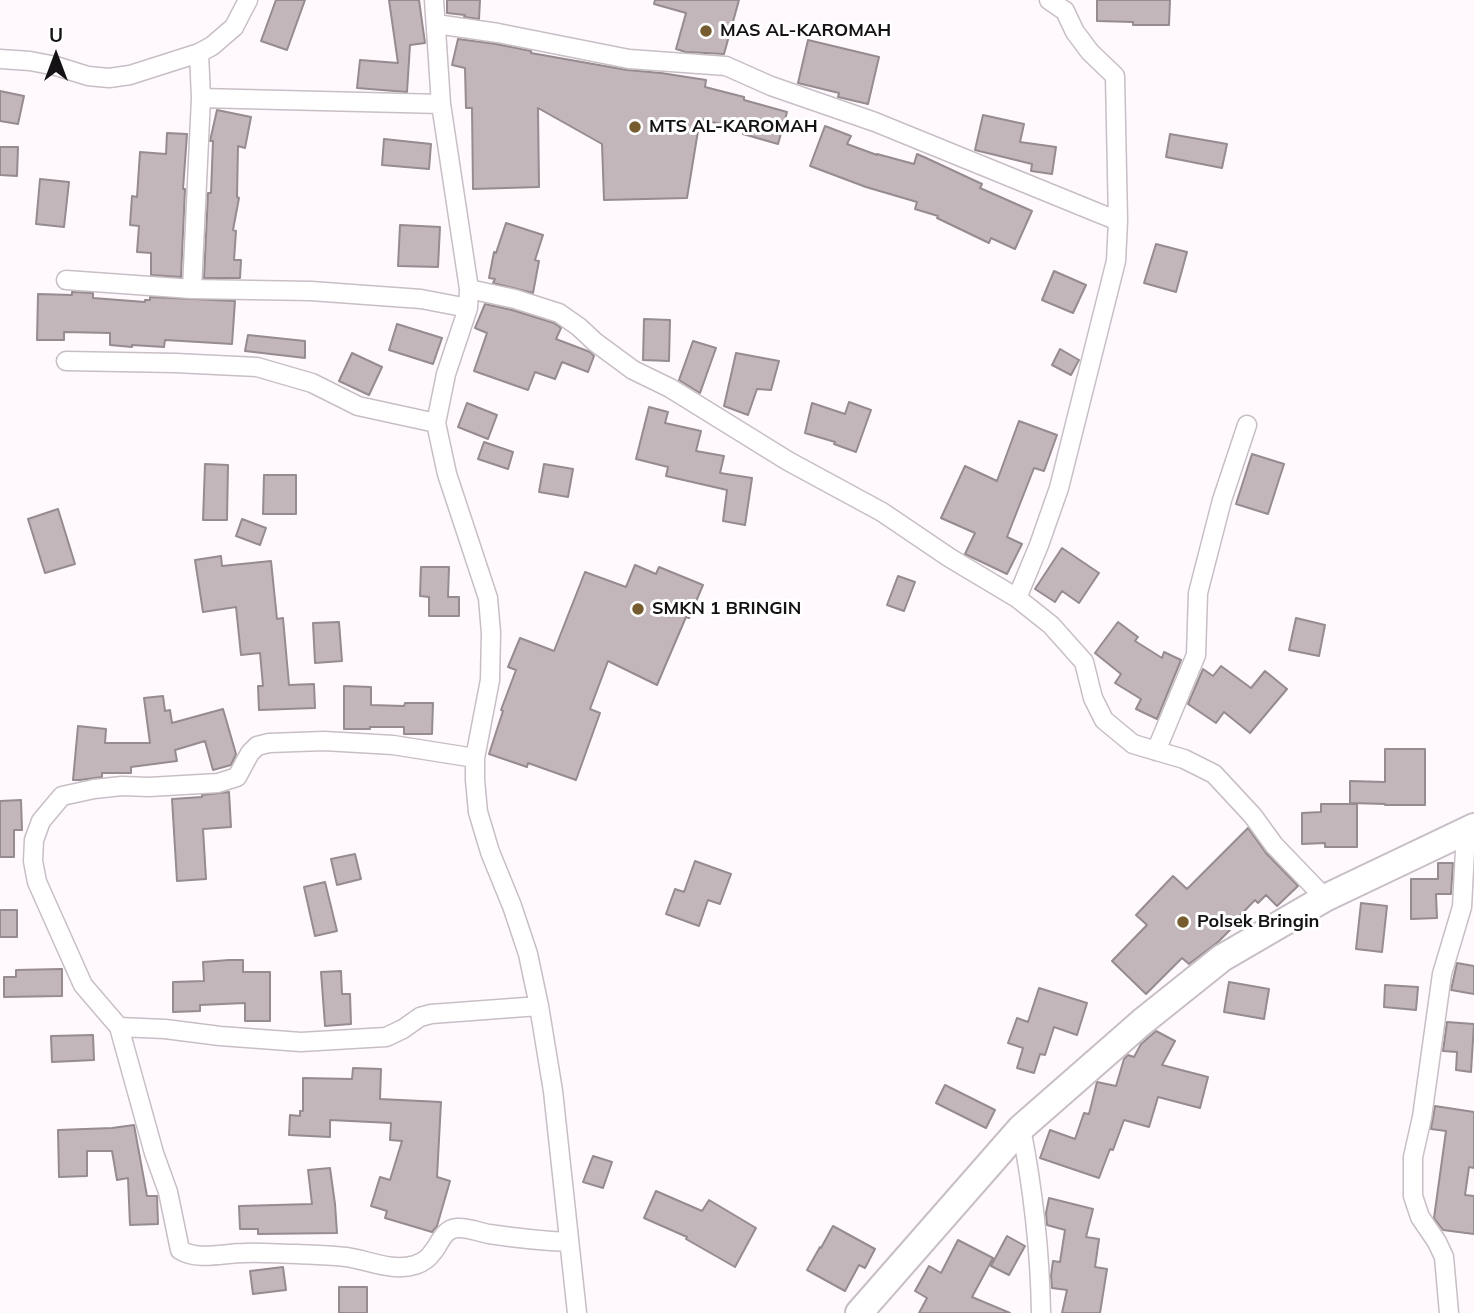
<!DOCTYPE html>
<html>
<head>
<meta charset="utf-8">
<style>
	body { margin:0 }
	#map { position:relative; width:1474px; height:1313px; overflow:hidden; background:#fff9fe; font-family:Mulish,sans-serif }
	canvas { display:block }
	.north { position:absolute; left:21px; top:21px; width:70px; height:70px; -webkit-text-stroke:5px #fff; paint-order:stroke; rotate:0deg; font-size:19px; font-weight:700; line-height:28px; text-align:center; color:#151215 }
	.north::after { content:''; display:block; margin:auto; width:24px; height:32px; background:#151215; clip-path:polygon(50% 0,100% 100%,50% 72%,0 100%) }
</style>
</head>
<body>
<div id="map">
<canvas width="1474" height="1313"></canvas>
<div class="north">U</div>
</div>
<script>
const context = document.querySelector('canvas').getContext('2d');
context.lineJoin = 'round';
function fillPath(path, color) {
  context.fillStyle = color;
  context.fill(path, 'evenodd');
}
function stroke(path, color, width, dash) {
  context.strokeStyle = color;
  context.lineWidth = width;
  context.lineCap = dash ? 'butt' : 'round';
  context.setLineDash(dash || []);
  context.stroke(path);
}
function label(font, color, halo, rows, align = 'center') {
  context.font = font + ' Mulish,sans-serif';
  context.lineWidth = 6;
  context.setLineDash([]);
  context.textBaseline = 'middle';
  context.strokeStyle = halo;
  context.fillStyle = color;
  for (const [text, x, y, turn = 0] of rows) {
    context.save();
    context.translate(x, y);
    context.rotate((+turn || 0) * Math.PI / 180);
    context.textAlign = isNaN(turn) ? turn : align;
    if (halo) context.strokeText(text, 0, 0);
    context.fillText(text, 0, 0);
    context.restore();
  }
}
const building = new Path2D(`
	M276,0h29l-18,50 -26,-9z
	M389,0h30l6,43 -15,2 -3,47 -50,-4 3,-28 38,3z
	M447,0h33l-1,19 -15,-2 1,-2 -18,-2z
	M655,0h84l-15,54 -38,-2 -10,-3 10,-36 -32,-9z
	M1097,0h73l-1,25h-36v-3l-36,-1z
	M458,39l38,5 35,7v2l96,17 34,3 45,7 -1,7 39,10v3l43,12 -9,32 -35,-10 1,-4 -44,-11 -13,79 -83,2 -2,-56 -64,-36 1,79 -66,2 -1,-81h-6l-1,-40 -13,-3z
	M808,40l71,17 -11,47 -30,-7 1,-4 -41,-10z
	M0,91l24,5 -6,28 -18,-3z
	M217,110l34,7 -6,31 -7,-2 -1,51 2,1 -6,32 3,1 -2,29h7l-1,18h-36l4,-85h3l2,-52h-3z
	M983,115l41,9 -4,18 36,5 -4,27 -21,-3 1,-7 -57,-14z
	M825,126l26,10 -4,8 30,11v-1l37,10 3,-10 7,3 58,27 -2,4 52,23 -17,38 -24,-11 -2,5 -52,-25 1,-2 -23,-7 2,-7 -51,-15 -56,-21z
	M167,133l20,1 -4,55h2l-4,88 -30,-2v-22l-14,-1 2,-26 -9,-1 2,-29 5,1 3,-45 26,2z
	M1170,134l57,10 -5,24 -56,-11z
	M384,139l47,5 -2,25 -47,-4z
	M0,147h18l-1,29 -17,-1z
	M40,179l29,3 -5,45 -28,-3z
	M506,223l37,12 -8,25 4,1 -6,32 -40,-10 2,-4 -6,-1 5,-26 2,1z
	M400,225l40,2 -2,40 -40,-1z
	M1156,244l31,8 -11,40 -32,-9z
	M1054,271l32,14 -13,28 -31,-13z
	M72,292l21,1v5l52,4v-2h5v-3l85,4 -3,43 -67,-4 -1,7 -32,-2v2l-22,-2v-12l-46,-1v8h-27l1,-46 34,1z
	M485,304l27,6 42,13 7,5 -5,11 34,13 4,4 -6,16 -26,-10 -7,17 -20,-7 -7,18 -54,-19 13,-38 -12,-5z
	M644,319l26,1 -1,41 -26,-1z
	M397,324l45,14 -9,26 -44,-14z
	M248,335l57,6v17l-60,-7z
	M693,341l23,7 -16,45 -21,-13z
	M1060,349l19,11 -8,15 -19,-10z
	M352,353l30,14 -13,28 -30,-14z
	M736,353l43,8 -8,29 -14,-1 -9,26 -24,-9z
	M849,402l22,8 -15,42 -22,-8 1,-2 -30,-9 7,-30 33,11z
	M467,403l30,12 -9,24 -30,-12z
	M649,407l19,5 -3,11 36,8 -5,20 28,5 -4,17 32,5 -7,47 -22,-4 4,-31 -61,-14 2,-9 -32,-8z
	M1019,421l38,14 -13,36 -10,-3 -27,69 15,7 -15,30 -42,-20 10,-21 -34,-15 24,-52 32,15z
	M484,442l29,10 -5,17 -30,-10z
	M1252,454l32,10 -16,50 -32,-10z
	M205,464l23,1 -1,55h-24z
	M544,464l29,5 -5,28 -29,-5z
	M264,475h32v39h-33z
	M58,509l17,55 -30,9 -17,-54z
	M242,519l24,9 -6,17 -24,-9z
	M1062,548l37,25 -20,30 -17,-12 -7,11 -20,-13z
	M221,556l1,10 49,-5 6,58 6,-1 6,67 25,-1 1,24 -56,2 -1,-24h5l-3,-33 -19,2 -5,-48 -33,5 -8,-52z
	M635,565l21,9 3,-7 44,18 -14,33 -3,-1 -29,68 -49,-24 -18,48 10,4 -24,67 -48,-17 -1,4 -38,-13 14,-43 -2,-1 15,-40 -8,-3 12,-29 34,13 31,-79 41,15z
	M421,567h28l-1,30h11v19h-30v-19l-9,-1z
	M898,576l17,6 -11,29 -17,-6z
	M1296,618l29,7 -6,31 -30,-6z
	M339,622l3,39 -27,2 -2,-40z
	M1118,622l20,15 -3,4 27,17 2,-6 17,8 -24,59 -21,-10 5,-10 -26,-16 6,-9 -26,-21z
	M1221,666l30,22 14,-17 22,18 -37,44 -26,-21 -8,11 -28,-19 15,-35 10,7z
	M344,686l27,1v18l33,1 1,-3h28l-1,31h-28v-7h-34v2h-26z
	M163,696l2,15 5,-1 2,13 51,-14 13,45 -5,11 -18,5 -8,-29 -30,9 2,11 -46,6v6h-29v4l-22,3h-7l5,-54 28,3 -1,14h45l-6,-45z
	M1385,749h40v56h-40v-1l-35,-1v-22l35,1z
	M229,792l2,35 -28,2 3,50 -29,2 -5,-82 30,-2v-2z
	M21,800l1,30h-8v27h-14v-56z
	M1321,804h36v43h-32v-4l-23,1v-31l19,-1z
	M1248,828l18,25 32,33 -21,20 -11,-11 -8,8 -3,-3 -27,28 2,2 -12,12 -29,22 -7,-6 -36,36 -34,-33 35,-36 -11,-10 37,-39 14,13z
	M355,854l6,25 -24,6 -6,-26z
	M695,861l36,13 -11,30 -12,-4 -9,26 -33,-12 9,-25 9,3z
	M1438,863h15l-2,31h-15l1,24 -26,1v-40h27z
	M325,882l12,49 -22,5 -11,-49z
	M1361,903l26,3 -5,46 -26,-3z
	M0,910h17v27h-17z
	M229,960h14v12h27v49h-25v-18l-45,2v6l-27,1v-30l31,-1 -1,-19z
	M1457,963l17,3v28l-23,-4z
	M62,969v27l-58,1v-20h12v-7z
	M341,971l1,23h8l1,30 -26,2 -4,-54z
	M1229,982l40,7 -5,30 -40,-7z
	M1385,985l33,2 -2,23 -32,-3z
	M1039,988l48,15 -10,32 -23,-8 -9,28 -5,-1 -6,19 -17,-5 6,-20 -15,-5 9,-25 11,4z
	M1447,1022l27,2 -3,48 -15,-2 1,-18 -14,-1z
	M1156,1031l19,10 -13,24 46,12 -8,31 -42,-11 -9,30 -25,-7 -11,30 -3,-1 -11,29 -59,-20 10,-28 25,9 9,-26 5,1 8,-32 19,4 8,-27 4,-4 6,2 7,-13z
	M93,1035l1,25 -42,2 -1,-26z
	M353,1068l28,1 -1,30 61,3 -4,75 13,4 -13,45 -5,6 -47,-14 2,-7 -16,-5 9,-29 10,3 12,-39 -12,-1 1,-17 -61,-3v17l-41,-2 1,-20 10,1v-5h3v-33l49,1z
	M945,1085l50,25 -9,18 -50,-25z
	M1435,1106l39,6v56l-5,-1 -4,28 9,1v38l-31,-4 -9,-12 12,-87 -15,-2z
	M134,1125l13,71h10l1,28 -28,1 -2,-47 -11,2 -5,-29h-25v25l-28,1 -1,-47 54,-2z
	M593,1156l19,6 -9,26 -20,-6z
	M330,1168l5,36 2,29 -79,1v-5h-18l-1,-23 73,-2 -4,-34z
	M656,1191l46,20 7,-11 47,28 -21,39 -49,-28 1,-2 -43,-19z
	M1049,1198l44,11 -7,28 13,2 -4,28 12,2 -7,44h-38l5,-23 -15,-2 -1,-12 2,-15 7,1 5,-32 -18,-5 -1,-12z
	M833,1226l42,23 -10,19 -6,-3 -14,26 -38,-21 13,-23 1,1z
	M1007,1236l18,10 -16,29 -18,-9z
	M958,1240l35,18 -21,39 38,16h-91l8,-15 -12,-7 14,-25 12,7z
	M283,1267l3,23 -33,4 -3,-23z
	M339,1287h28v26h-28z`);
const street = new Path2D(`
	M434,0l7,104 28,185 -1,19 -22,66 -10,49 11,51 41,124 3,35 -1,47 -15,78v22l3,32 12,40 22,54 16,48 11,52 14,85 24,222
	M436,24l62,9 131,26 97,7 45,20 104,36 243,99
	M0,59l30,2 26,5 32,10 21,2 21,-3 69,-22 13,-7 22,-19 14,-27
	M201,98l240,6
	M66,280l126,9 119,2 110,8 47,9
	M192,289l9,-191 -2,-45
	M469,289l46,10 44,14 20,14 16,15 38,28 37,18 118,73 94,51 68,46 67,40 34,27 33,37 9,36 11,22 29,24 51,15 30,15 39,42 21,29 51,53
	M66,361l109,2 82,4 55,16 46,23 78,17
	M1017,598l22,-53 20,-57 57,-227 2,-40 -3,-145 -25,-24 -15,-20 -10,-21 -16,-11
	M1156,751l40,-96 2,-62 24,-93 25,-75
	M475,758l-82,-13 -69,-4 -55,2 -12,3 -7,7 -13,24 -19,6 -69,4 -27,-1 -28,3 -32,7 -21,25 -7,19 -1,21 4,21 46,103 36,42 35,126 14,39 12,58c18,11 44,3 64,3 18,-1 36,1 53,1 17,1 33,1 49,3 22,3 46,15 69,8 6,-2 13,-6 17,-12 8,-9 11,-24 25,-25 11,-1 21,4 32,6 27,4 53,7 80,8
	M119,1027l46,2 55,7 81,6 85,-5 17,-8 17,-12 11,-3 108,-8
	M1021,1128c12,61 19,123 20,185
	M1449,1313l-5,-56 -7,-15 -17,-25 -7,-21v-39l9,-40 20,-143 20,-67 4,-76`);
const secondary = new Path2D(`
	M859,1313l162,-185 121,-106 80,-64 103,-60 149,-71`);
const markers = [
	[706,31,7,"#765c2e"],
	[635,127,7,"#765c2e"],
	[638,609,7,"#765c2e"],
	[1183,922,7,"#765c2e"]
];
const poiNames = [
	["MAS AL-KAROMAH",720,31],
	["MTS AL-KAROMAH",649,127],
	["SMKN 1 BRINGIN",652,609],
	["Polsek Bringin",1197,922]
];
fillPath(building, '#c2b6ba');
stroke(building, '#968b8f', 2);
stroke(street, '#c8bec6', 21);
stroke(secondary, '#c8bec6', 30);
stroke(street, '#fff', 18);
stroke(secondary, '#fff', 26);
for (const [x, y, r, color] of markers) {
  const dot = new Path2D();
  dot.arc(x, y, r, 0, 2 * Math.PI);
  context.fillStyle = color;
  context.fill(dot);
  stroke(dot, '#fff', 2.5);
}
label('bold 18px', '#151215', '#fff', poiNames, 'left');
</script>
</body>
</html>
